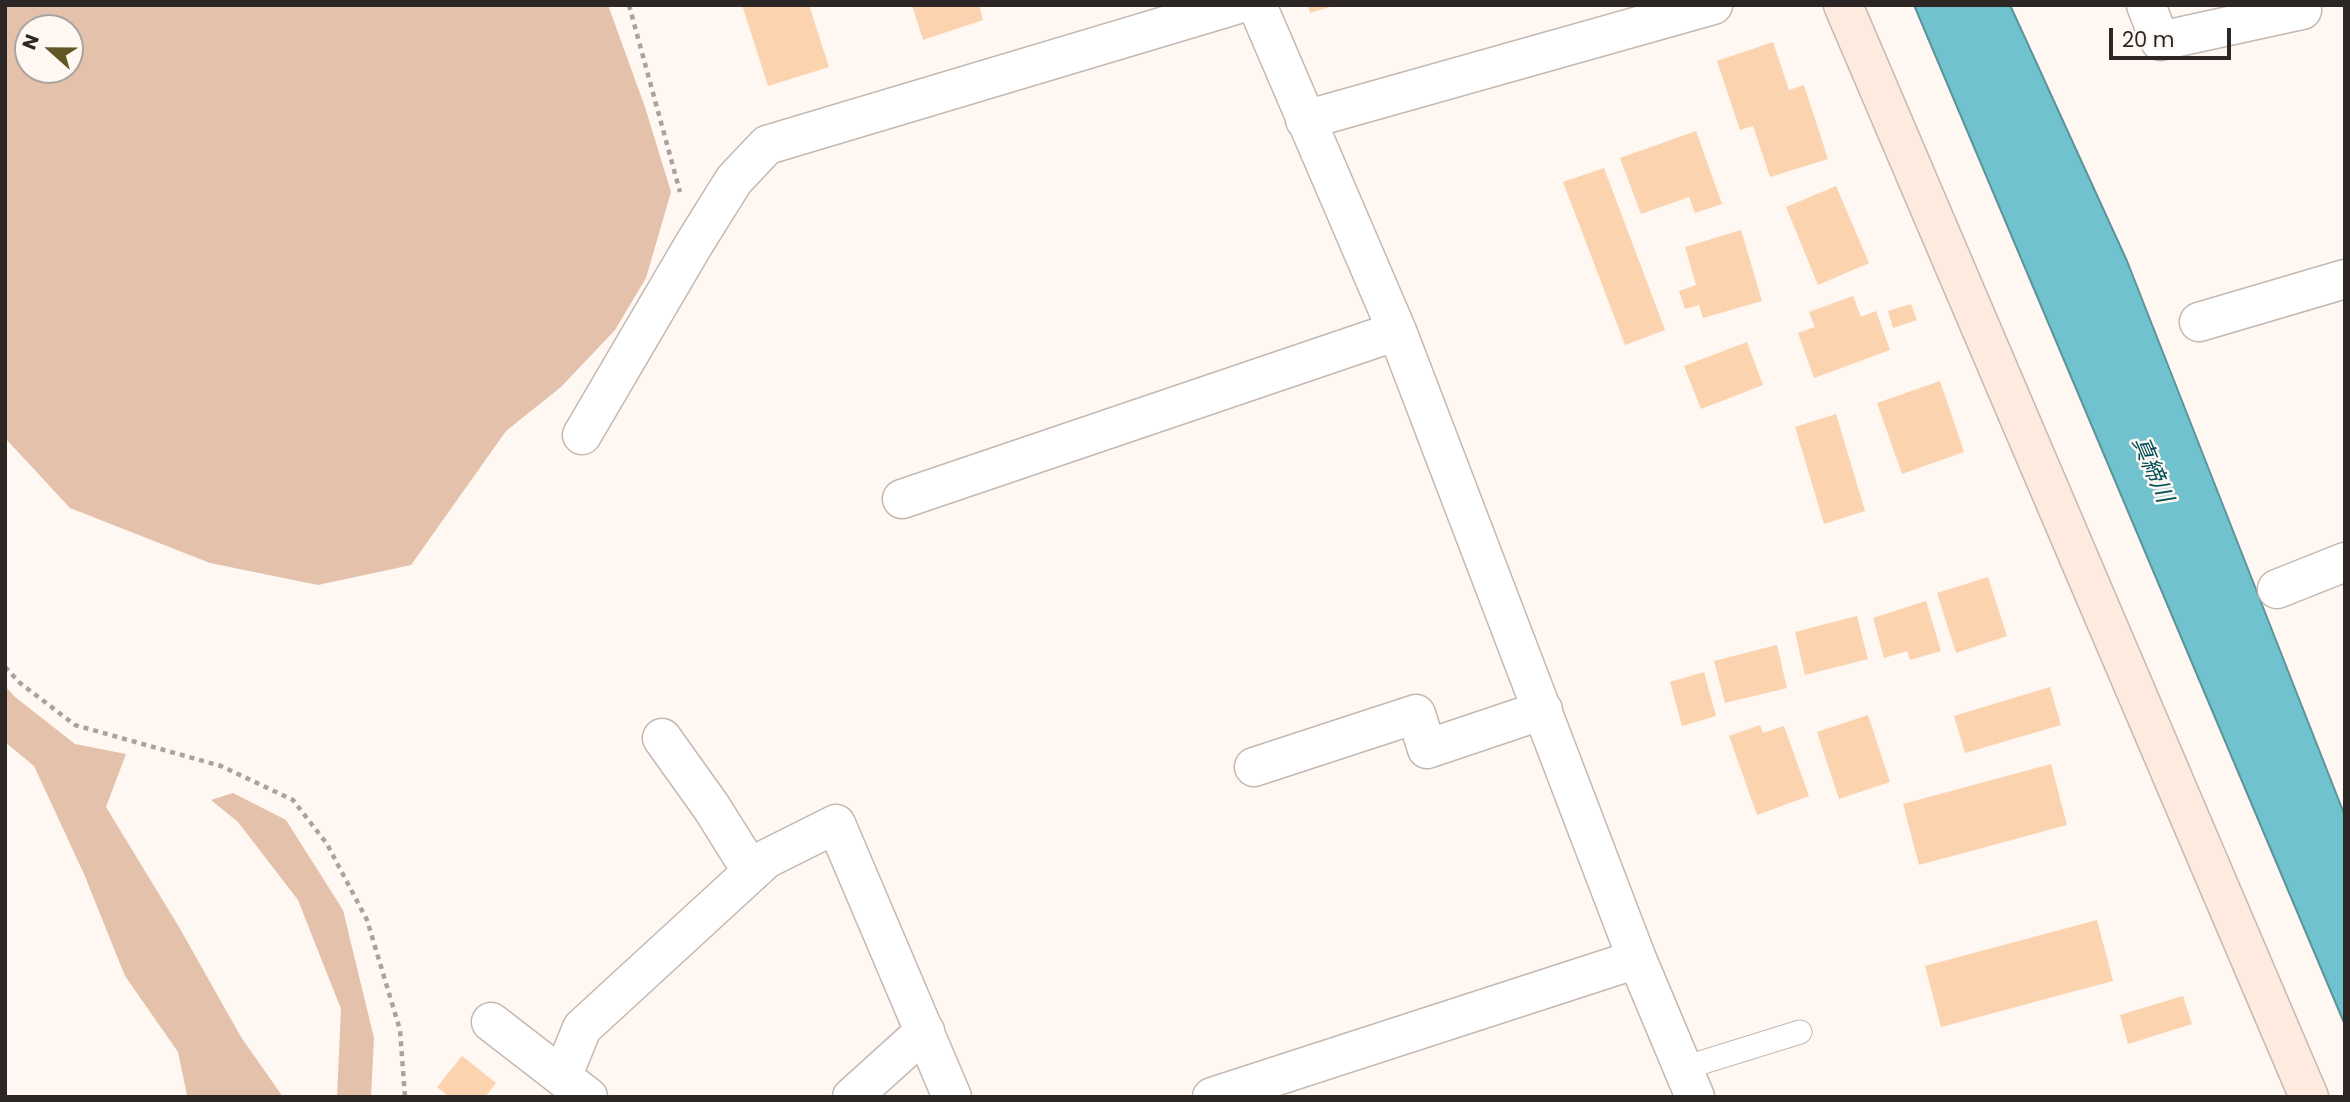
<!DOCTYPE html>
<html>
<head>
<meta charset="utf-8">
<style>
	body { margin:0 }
	#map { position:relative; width:2350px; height:1102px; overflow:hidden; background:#fef7f2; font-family:Poppins,sans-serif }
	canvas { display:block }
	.frame { position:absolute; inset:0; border:7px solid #2c2724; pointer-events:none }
	.north { position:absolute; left:14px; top:14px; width:70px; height:70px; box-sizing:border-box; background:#fef7f2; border:2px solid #aaa4a0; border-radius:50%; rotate:291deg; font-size:19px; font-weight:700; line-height:28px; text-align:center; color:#2c2724 }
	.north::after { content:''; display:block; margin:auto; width:24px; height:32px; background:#5f5824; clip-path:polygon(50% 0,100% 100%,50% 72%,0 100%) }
	.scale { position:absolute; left:2109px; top:28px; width:122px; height:32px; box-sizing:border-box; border:4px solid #2c2724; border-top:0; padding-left:9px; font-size:21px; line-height:24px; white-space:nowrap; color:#2c2724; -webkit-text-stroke:5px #fef7f2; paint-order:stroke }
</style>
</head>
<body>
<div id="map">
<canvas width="2350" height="1102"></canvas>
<div class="frame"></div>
<div class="north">N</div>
<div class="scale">20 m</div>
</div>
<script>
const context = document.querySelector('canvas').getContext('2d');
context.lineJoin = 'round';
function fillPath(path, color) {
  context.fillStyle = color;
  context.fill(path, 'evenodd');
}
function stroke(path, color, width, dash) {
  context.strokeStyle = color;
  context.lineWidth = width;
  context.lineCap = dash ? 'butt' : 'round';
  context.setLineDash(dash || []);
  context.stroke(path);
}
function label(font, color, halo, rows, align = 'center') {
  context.font = font + ' Poppins,"Noto Sans JP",sans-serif';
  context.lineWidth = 5;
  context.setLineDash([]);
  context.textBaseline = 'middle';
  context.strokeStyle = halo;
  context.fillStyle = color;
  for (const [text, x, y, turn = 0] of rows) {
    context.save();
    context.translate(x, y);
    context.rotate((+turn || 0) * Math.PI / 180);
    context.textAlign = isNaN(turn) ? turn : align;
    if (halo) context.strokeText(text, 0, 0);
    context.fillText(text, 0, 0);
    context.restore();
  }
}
const green = new Path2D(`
	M5,5h603l37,102 26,85 -25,86 -31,52 -54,57 -55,44 -95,134 -93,20 -108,-22 -140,-55 -65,-70zM28,28h42v42h-42z
	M5,686l10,11 60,47 51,10 -20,53 73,120 62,110 42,60h-99l3,-2 -9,-43 -53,-76 -41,-102 -50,-108 -29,-24z
	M233,793l53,27 57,90 31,128 -3,59h-34l4,-88 -43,-109 -60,-78 -27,-22z`);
const water = new Path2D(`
	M1914,5h96l117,256 218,555v209z`);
const building = new Path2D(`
	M742,5h67l20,62 -61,19z
	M912,5h67l4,15 -60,20z
	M1308,5h25v1l-23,7z
	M1773,42l16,48 15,-5 24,74 -58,18 -17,-51 -13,4 -23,-69z
	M1696,131l26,73 -27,9 -6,-16 -48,17 -21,-56z
	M1604,168l61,162 -40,15 -62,-163z
	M1836,186l33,77 -51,22 -32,-78z
	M1741,230l21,71 -59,17 -4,-13 -14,4 -6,-18 17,-6 -11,-38z
	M1853,296l8,21 15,-6 14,39 -76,28 -16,-45 17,-6 -6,-15z
	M1911,304l6,16 -24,8 -5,-17z
	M1747,342l16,43 -62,24 -17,-43z
	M1940,381l24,71 -62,22 -25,-71z
	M1836,414l29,97 -41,13 -29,-97z
	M1988,577l19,59 -51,17 -19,-60z
	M1926,601l15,50 -31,9 -3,-9 -23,7 -11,-40z
	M1857,616l11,43 -63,16 -10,-43z
	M1777,645l10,43 -62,15 -11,-42z
	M1704,672l12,44 -34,10 -12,-44z
	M2050,687l11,38 -96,28 -11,-37z
	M1868,715l22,67 -51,17 -22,-67z
	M1760,725l3,8 21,-7 25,70 -52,19 -28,-79z
	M2051,764l16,61 -148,40 -16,-61z
	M2097,920l16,61 -172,46 -16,-61z
	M2183,996l9,28 -64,20 -8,-29z
	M462,1056l34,27 -11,14h-36l-12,-10z`);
const path = new Path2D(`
	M629,5l51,187
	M5,667l15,16 55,42 146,41 72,34 34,44 40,76 33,110 5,67`);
const lane = new Path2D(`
	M1684,1068l116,-36`);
const street = new Path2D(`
	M1257,5l140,326 240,628 58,138
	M2146,5l14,36 142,-31 -1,-5
	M1305,120l408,-115
	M2199,322l146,-43
	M582,435l112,-191 40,-64 33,-35 468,-140
	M902,499l495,-168
	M2277,589l68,-27
	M662,738l50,70 40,64
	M1254,767l162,-53 11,35 116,-39
	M491,1022l97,75
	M562,1077l20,-49 184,-169 70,-35 116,273
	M852,1097l73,-66
	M1212,1097l425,-138`);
const secondary = new Path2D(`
	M1843,5l466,1092`);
const waterNames = [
	["真締川",2151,470,67]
];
fillPath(green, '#e4c1aa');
fillPath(water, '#70c2ce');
stroke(water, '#5c949b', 2);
fillPath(building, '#fbd3af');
stroke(lane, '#c4b8b0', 25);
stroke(street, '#c4b8b0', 41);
stroke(secondary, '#c4b8b0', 41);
stroke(path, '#a9a29e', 4.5, [5, 5]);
stroke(lane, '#fff', 23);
stroke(street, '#fff', 38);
stroke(secondary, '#feeadf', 38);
label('italic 23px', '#005058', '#fef7f2', waterNames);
</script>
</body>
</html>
